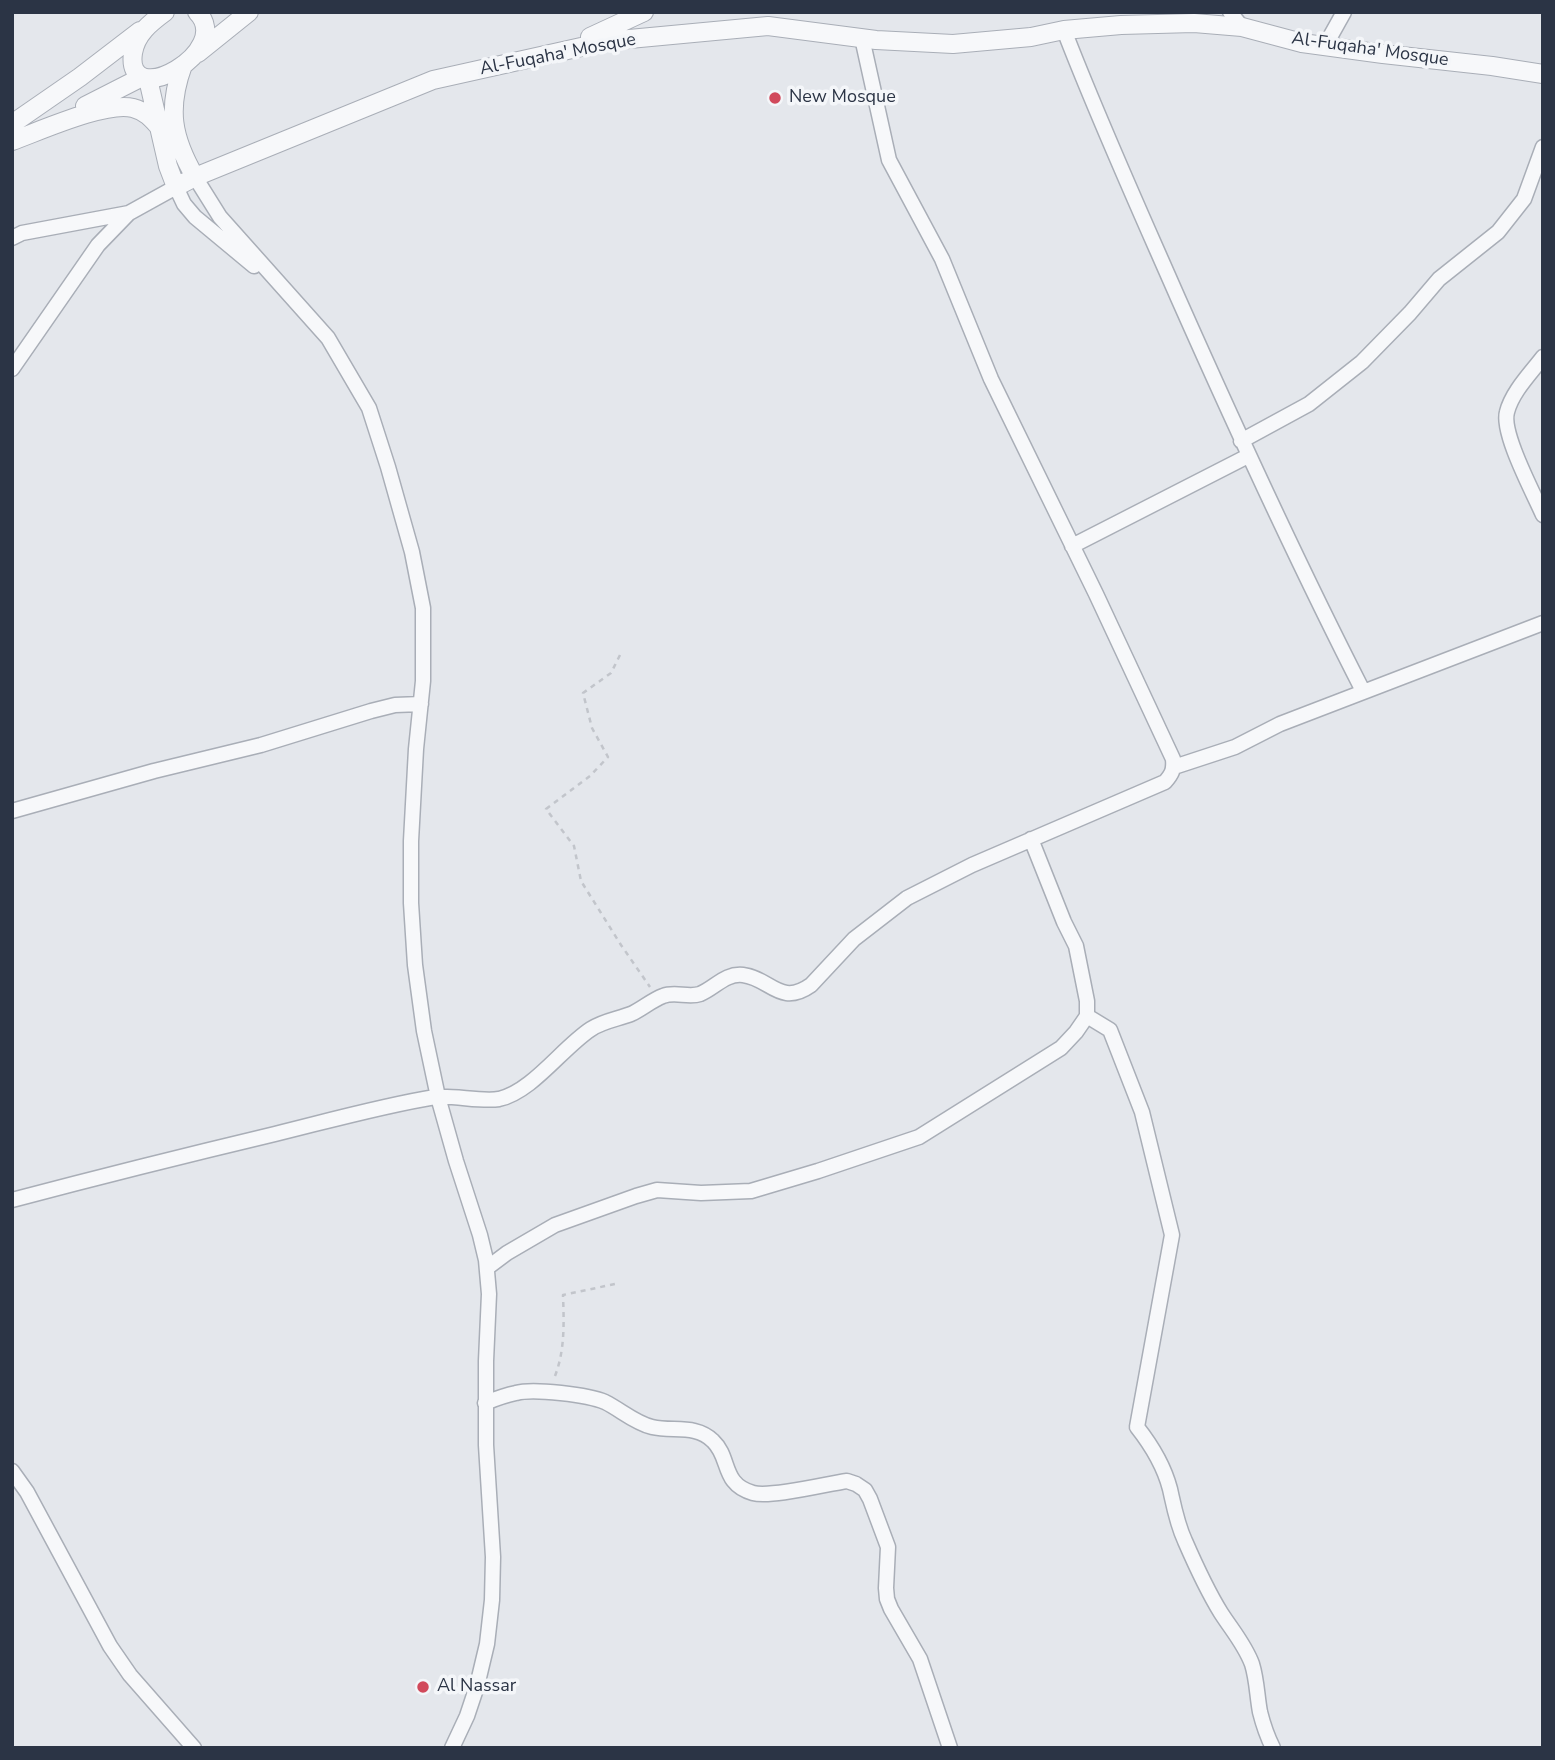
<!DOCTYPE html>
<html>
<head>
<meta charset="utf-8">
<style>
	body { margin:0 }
	#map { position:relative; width:1555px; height:1760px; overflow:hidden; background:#e4e7ec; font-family:"Nunito Sans",sans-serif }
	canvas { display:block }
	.frame { position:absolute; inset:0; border:14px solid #2b3445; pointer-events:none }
</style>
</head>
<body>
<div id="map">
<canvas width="1555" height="1760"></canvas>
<div class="frame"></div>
</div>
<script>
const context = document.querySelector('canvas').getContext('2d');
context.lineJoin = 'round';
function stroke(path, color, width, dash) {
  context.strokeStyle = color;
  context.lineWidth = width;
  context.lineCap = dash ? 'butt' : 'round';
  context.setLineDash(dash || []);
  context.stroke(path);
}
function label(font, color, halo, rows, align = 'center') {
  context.font = font + ' "Nunito Sans",sans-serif';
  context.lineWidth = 7;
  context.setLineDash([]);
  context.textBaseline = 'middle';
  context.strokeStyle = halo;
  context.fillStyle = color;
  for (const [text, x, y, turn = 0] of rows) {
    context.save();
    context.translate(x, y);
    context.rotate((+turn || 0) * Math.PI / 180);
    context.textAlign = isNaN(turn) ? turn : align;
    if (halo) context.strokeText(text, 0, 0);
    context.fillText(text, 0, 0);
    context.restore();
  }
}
const path = new Path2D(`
	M620,655l-9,18 -28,20 9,35 16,29 -18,19 -44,33 28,37 7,35 40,64 29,42
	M555,1376c10,-26 9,-53 8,-81l52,-11`);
const minor = new Path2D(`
	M1230,12l12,15
	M1064,30c35,91 75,179 114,268 59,133 119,264 185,393
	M1325,46l19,-34
	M195,177l25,40 108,121 41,70 19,59 24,85 11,56v73l-7,68 -5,92v62l4,62 9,66 14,66 18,64 24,74 6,25 3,34 -3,67v84l7,112 -1,43 -5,44 -10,42 -10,30 -15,32
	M12,238l10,-5 107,-20
	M1543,357c-13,17 -31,35 -36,55 -6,21 27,82 36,103
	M12,369l86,-124 31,-32 47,-26 8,17 11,13 59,49
	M1241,441l68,-37 53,-42 48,-49 29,-34 59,-47 26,-33 19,-52
	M1072,546l176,-90
	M1174,767l61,-20 45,-23 263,-101
	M12,811l142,-40 107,-26 110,-34 24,-6 26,-1
	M1087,1016l23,14 32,82 30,123 -35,192c15,19 27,39 33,62 4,18 7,35 15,52 10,23 23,51 36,72 11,17 24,32 31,51 5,16 5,32 8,48 3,12 7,24 13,36
	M12,1200c87,-23 175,-45 263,-66 53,-13 106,-28 160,-37 19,-2 46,5 64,2 33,-7 64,-52 92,-70 12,-8 27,-10 40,-15 11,-5 21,-14 32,-18 12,-5 25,2 37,-2 15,-6 25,-21 43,-19 27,3 37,32 68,10l43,-46 53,-41 65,-33 193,-83c7,-8 9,-12 8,-23l-77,-165 -105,-215 -49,-120 -53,-99 -27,-122
	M487,1268l20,-15 48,-28 81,-29 21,-6 44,3 50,-2 67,-20 101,-34 142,-89 15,-16 11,-16v-15l-11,-55 -12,-24 -33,-83
	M485,1403c10,-4 21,-8 31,-10 17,-5 73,2 89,9 16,8 30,21 47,25 21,5 44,-3 61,14 18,17 8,43 40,52 18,5 73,-9 94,-12l9,3 9,6 5,9 18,48 -2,41 1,11 4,10 29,50 30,89
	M12,1471l15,21 83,154 20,29 64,73`);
const tertiary = new Path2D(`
	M165,12c-15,11 -29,22 -32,41 -9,61 103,-3 64,-41
	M590,37l54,-25
	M198,53l51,-41
	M183,65c-16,44 -11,72 12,112
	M148,79l20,87 8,21 19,-10 238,-97 175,-39 160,-15 108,14 77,4 78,-7 33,-7 57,-5 73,-2 48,4 60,16 81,11 109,12 51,8
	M85,106l57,-29
	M12,124l68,-47 60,-46
	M12,141c28,-10 94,-40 121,-33 12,3 19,11 26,19`);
const markers = [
	[775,98,7,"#d1495b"],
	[423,1687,7,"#d1495b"]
];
const streetNames = [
	["Al-Fuqaha' Mosque",1370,50,8],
	["Al-Fuqaha' Mosque",558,55,-11]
];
const poiNames = [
	["New Mosque",789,98],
	["Al Nassar",437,1687]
];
stroke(minor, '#a9aeb7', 17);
stroke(tertiary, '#a9aeb7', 20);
stroke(path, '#c2c5cb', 2.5, [5, 5]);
stroke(minor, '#f7f8fa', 14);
stroke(tertiary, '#f7f8fa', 18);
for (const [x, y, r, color] of markers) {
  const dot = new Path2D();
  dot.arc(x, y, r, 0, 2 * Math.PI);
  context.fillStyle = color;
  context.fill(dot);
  stroke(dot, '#f4f6f9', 2.5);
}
label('18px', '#2b3445', '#f4f6f9', streetNames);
label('18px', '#2b3445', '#f4f6f9', poiNames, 'left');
</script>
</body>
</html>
